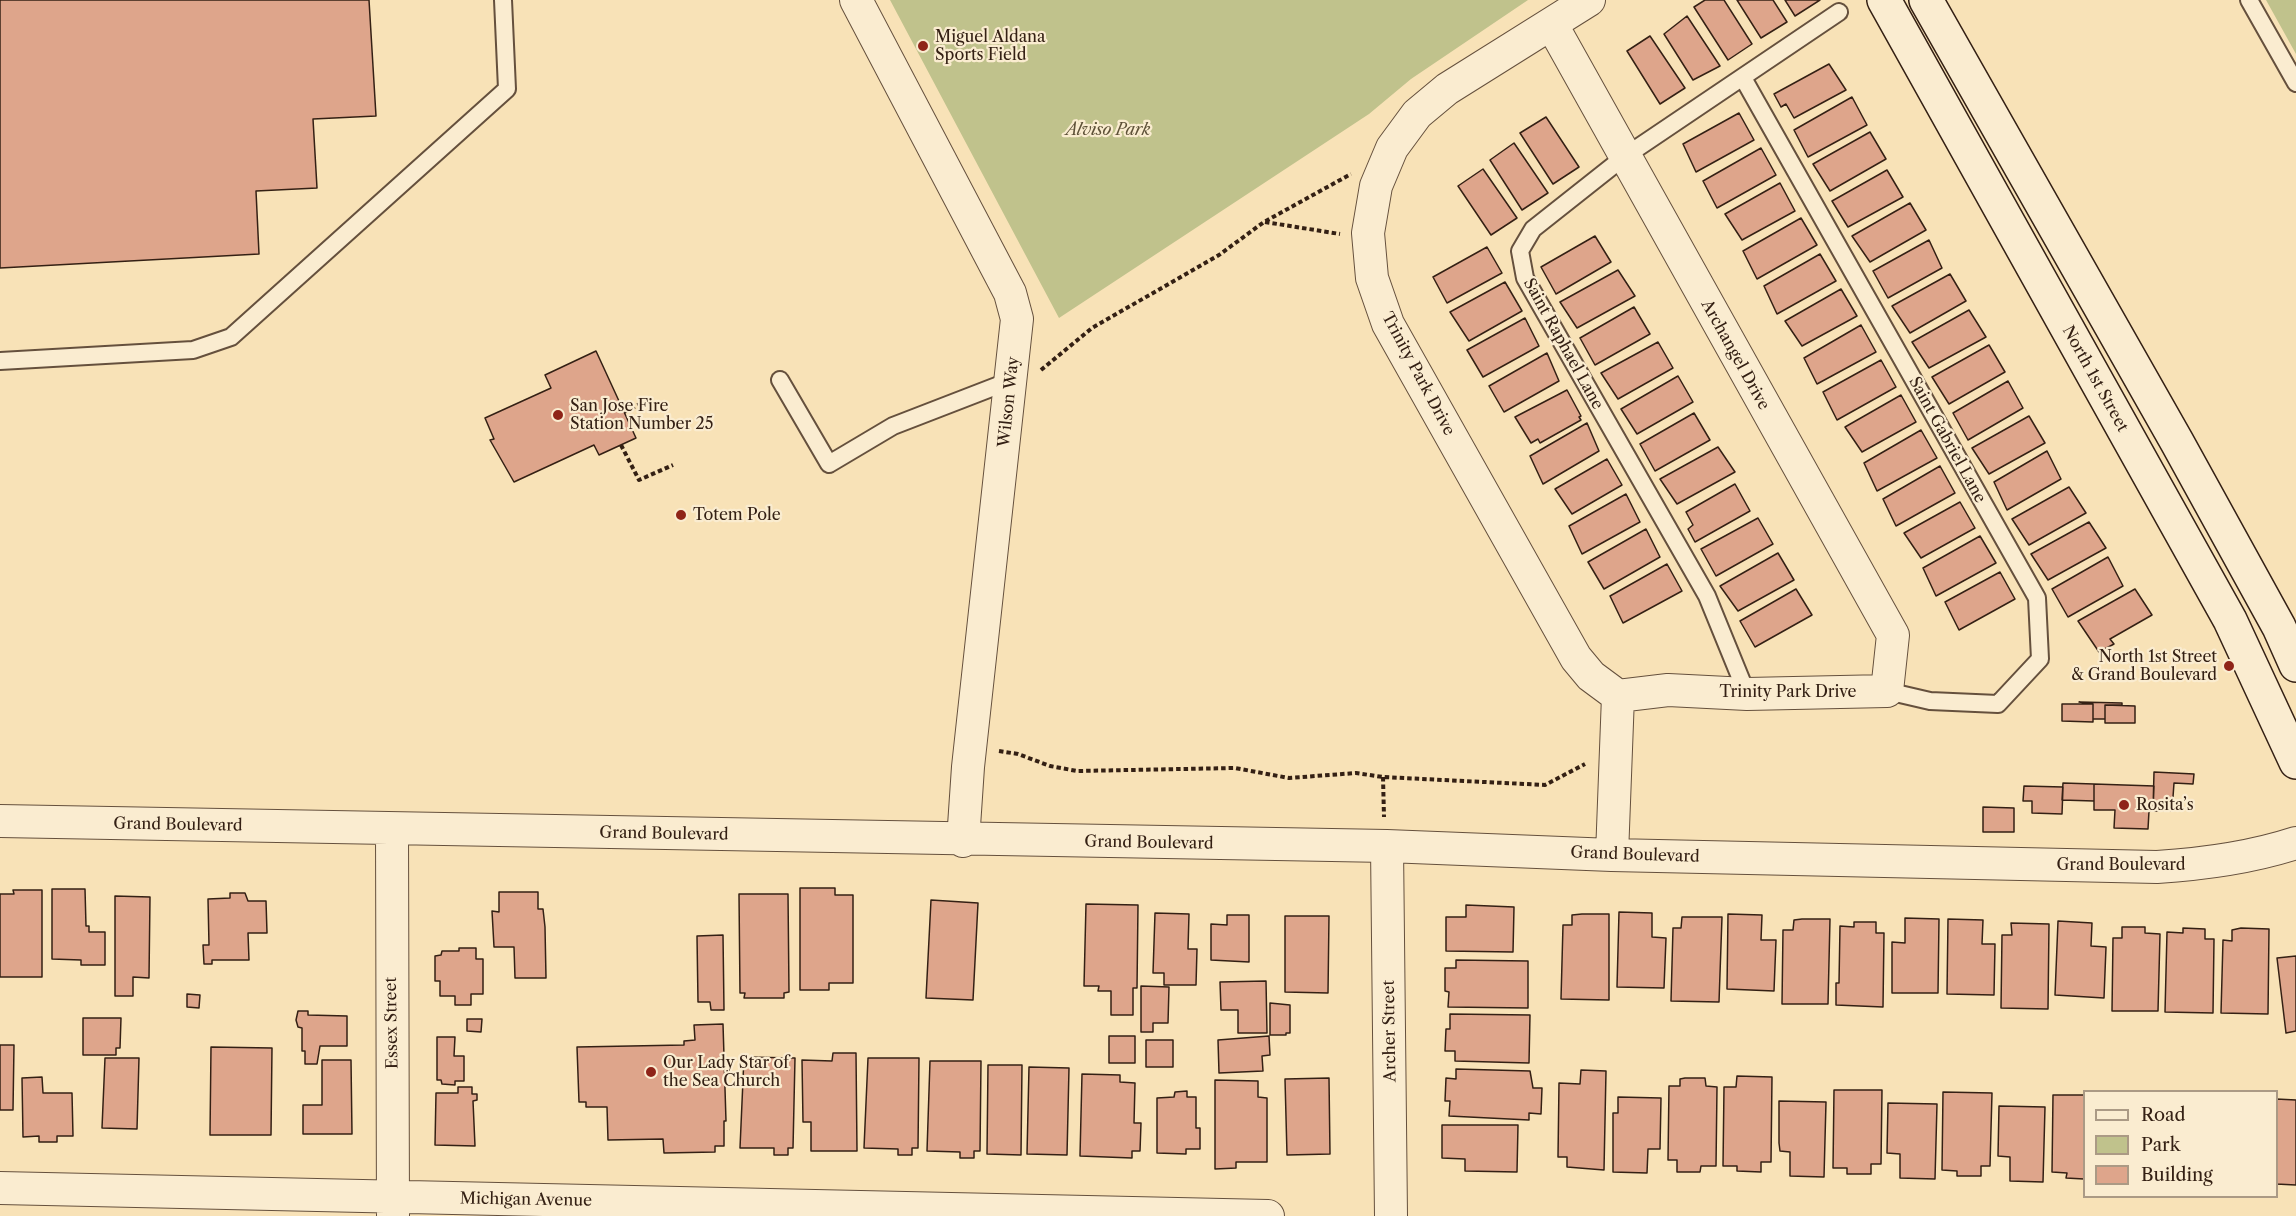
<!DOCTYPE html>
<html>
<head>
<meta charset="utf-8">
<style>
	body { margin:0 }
	#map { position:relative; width:2296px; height:1216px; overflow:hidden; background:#f8e2b7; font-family:"Libre Caslon Text",serif }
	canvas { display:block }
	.legend { position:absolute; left:2083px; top:1090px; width:195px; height:108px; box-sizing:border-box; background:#faecd0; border:2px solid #ab9a85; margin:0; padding:8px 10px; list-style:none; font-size:18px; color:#342014 }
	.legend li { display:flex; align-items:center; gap:12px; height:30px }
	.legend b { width:30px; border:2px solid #ab9a85 }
</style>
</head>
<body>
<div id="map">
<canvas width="2296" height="1216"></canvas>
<ul class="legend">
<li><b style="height:8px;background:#faecd0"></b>Road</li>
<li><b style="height:16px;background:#c0c28c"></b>Park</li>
<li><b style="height:16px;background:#dea58b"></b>Building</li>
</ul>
</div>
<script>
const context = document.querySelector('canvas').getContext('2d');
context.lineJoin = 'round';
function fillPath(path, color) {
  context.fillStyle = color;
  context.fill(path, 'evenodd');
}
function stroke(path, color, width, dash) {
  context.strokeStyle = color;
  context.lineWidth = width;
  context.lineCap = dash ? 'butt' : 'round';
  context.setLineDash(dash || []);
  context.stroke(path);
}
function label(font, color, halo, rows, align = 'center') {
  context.font = font + ' "Libre Caslon Text",serif';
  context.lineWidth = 4.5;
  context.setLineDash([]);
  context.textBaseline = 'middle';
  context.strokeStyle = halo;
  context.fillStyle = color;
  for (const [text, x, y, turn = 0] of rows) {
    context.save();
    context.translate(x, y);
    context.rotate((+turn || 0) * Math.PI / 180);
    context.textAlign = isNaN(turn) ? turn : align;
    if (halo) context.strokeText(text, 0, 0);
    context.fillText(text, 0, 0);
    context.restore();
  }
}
const green = new Path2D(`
	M890,0h638l-117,79 -42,35 -310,204z
	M2266,0h30v54z`);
const building = new Path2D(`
	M0,0h369l7,116 -63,3 4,69 -61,3 3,63 -259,14z
	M1705,0h19l28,44 -24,16 -34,-53z
	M1737,0h36l14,22 -26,16z
	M1785,0h35l-25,16z
	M1687,16l33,50 -27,14 -29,-46z
	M1650,36l35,52 -25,16 -33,-53z
	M1829,64l17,26 -52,28 -8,-14 -5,3 -7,-13z
	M1852,97l15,28 -59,32 -14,-27z
	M1739,113l15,27 -58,32 -13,-28z
	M1546,117l33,50 -26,17 -33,-51z
	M1870,132l16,27 -56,32 -17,-27z
	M1514,143l34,50 -26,17 -32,-50z
	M1761,148l15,27 -59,33 -14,-27z
	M1483,169l34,49 -26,17 -33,-49z
	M1887,170l16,27 -55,30 -16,-26z
	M1780,183l15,28 -53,29 -17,-26z
	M1910,203l16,27 -56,32 -18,-26z
	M1801,218l16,27 -60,34 -14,-28z
	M1595,236l16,26 -55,32 -15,-27z
	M1929,240l13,28 -54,30 -15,-27z
	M1487,247l15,26 -55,30 -14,-26z
	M1820,254l16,27 -59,33 -13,-28z
	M1618,270l17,26 -58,32 -17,-26z
	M1950,274l16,27 -56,32 -18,-27z
	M1505,282l17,29 -53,30 -19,-29z
	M1841,289l16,27 -55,30 -17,-25z
	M1634,307l16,27 -55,31 -15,-27z
	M1969,310l17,27 -57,31 -17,-26z
	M1525,318l14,28 -56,31 -16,-27z
	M1861,325l15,27 -59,32 -13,-26z
	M1658,342l15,26 -55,31 -17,-26z
	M1989,345l16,27 -56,32 -17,-27z
	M596,351l40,87 -37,17 -5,-10 -80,37 -24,-42 4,-1 -9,-21 66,-30 -6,-13z
	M1547,353l12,28 -55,31 -15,-26z
	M1881,360l15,27 -59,33 -14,-28z
	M1678,376l15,26 -56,32 -16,-25z
	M2008,381l15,27 -55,32 -15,-27z
	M1567,390l14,26 -2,1 2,3 -41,23 -2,-4 -7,4 -16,-26z
	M1901,395l15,27 -54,30 -17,-25z
	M1694,413l16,27 -55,31 -15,-27z
	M2029,416l16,27 -56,31 -17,-26z
	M1587,423l12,28 -56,33 -13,-28z
	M1921,430l16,28 -60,33 -13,-28z
	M1718,447l17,25 -58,32 -17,-25z
	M2047,451l14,28 -54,31 -13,-28z
	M1607,459l15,26 -50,29 -17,-25z
	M1940,466l15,27 -59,33 -13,-27z
	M1735,484l15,27 -55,31 -7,-13 5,-4 -7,-13z
	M2069,487l17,26 -57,32 -17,-26z
	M1626,494l14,28 -58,32 -13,-28z
	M1960,502l15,26 -54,30 -17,-25z
	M1758,518l15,26 -57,32 -15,-27z
	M2089,522l17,26 -58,32 -17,-26z
	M1646,529l14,28 -56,32 -16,-27z
	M1980,536l16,27 -60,33 -13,-28z
	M1778,553l16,27 -56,31 -18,-25z
	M2108,557l15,29 -55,31 -16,-28z
	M1667,564l15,27 -59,32 -13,-27z
	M2000,572l15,27 -56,31 -14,-28z
	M1796,589l16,26 -57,32 -15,-26z
	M2135,589l17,26 -42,24 4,5 -15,8 -21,-31z
	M2079,702l43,1v2h-17v14h-12v-15z
	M2062,704h31v18l-31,-1z
	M2105,705l30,1v17h-30z
	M2154,772l40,2 -1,10 -19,-1 -2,28h-19z
	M2063,783l31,1v17l-32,-1z
	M2094,784l60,2 -1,25h-4l-1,18 -34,-1 1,-18h-21z
	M2024,786l39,1 -1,27 -30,-1v-12h-9z
	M1983,807l31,1v24h-31z
	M800,888h35v7h18v88h-24v7h-29z
	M52,889h33l1,37h3v6h16v33h-24v-5l-29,-1z
	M13,890h29v87h-42v-83h14z
	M499,892h39v17h5l2,18 1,51h-31l-1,-31h-20l-2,-36 7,1z
	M230,893h15l3,8h18l1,32h-19l1,27h-37v4h-8l-1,-19h6l-1,-46 22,-1z
	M739,894h49l1,98 -5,1v5h-40l1,-5h-5z
	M115,896l35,1 -1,81 -16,-1v19h-18z
	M931,900l47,3 -5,97 -47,-2z
	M1086,904l52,1 -1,83h-4v27h-22v-24h-13l1,-5h-15z
	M1466,905l48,2 -1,45 -67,-1v-34h20z
	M1619,912l33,1v24l14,1 -2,50 -47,-1z
	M1155,913l34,1 -1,35h9l-1,36h-32v-12h-11z
	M1582,914h27v86l-48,-1 2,-74h9v-10z
	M1728,914l34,1 -1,25h15l-2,51 -47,-2z
	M1227,915h22v47l-38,-2v-36l16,1z
	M1285,916h44l-1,77 -43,-1z
	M1682,917h40l-3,85 -48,-1 2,-73h8z
	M1905,918l34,1 -1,74h-46v-51l13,1z
	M1802,919h28l-2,85h-46l1,-74h10l1,-10z
	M1948,919l35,1 -1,24h13l-1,51 -47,-1z
	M2058,921l34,2 -1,23 15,1 -2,51 -49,-3z
	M1854,922h22v11h8l-1,74 -47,-2v-22h3l1,-57 14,1z
	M2011,923l38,1 -1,85 -47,-1 1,-73h10z
	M2122,927h23v6l15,1 -2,77h-46l1,-73h9z
	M2183,928l22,1v10h9l-1,74 -48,-1 2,-80 16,1z
	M2241,928l28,1 -1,85 -47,-1 2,-73 9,1v-11z
	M723,935l1,75h-13l-1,-8h-12l-1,-66z
	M459,948h17v11h7v35h-12v11h-16v-9h-15v-15h-5v-25l6,-1 1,-4h17z
	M2296,956v75l-10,2 -9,-75z
	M1456,960l72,1v47l-80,-1 1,-15 -4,-1v-23h11z
	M1266,981l1,52h-29v-23h-17l-1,-28z
	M1141,986l28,1 -1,36h-15v9h-12z
	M187,994l13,1 -1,13 -12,-1z
	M1270,1003l20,2v28h-4v2h-16z
	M298,1011h10v4l39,1v30h-27l-3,18h-12v-13h-3v-23l-4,-1 -2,-7z
	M1450,1014l80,1 -1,48 -74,-2v-10h-10l1,-22h4z
	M83,1018h38l-1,30h-4v7h-33z
	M467,1019h15l-1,13 -14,-1z
	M723,1024l3,97h-2v25h-9v6l-51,1 -1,-14 -55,1 -1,-33h-21v-5h-7l-2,-55 107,-2v-4l11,-1 -1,-15z
	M1109,1036h26v27h-26z
	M1269,1036l1,19 -8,1 1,15 -44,2 -1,-33z
	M437,1037h18l-1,19h10v25h-9v4l-13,-1 -1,-4h-4z
	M1146,1040h27v27h-27z
	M0,1045h14l-1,65h-13z
	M211,1047l61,1 -1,87h-61z
	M833,1053h23l1,98h-46v-29h-8l-1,-62 30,1z
	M744,1057l51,1 -2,90h-5v7h-14v-7h-34z
	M105,1058h34l-2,71 -35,-1z
	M868,1058h51l-1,90h-6v7h-14v-6l-34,-1z
	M322,1060h29l1,74h-49v-29h19z
	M930,1061h51l-1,90h-6v7h-14v-6l-33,-1z
	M988,1065h34l-1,90 -34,-1z
	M1029,1067l40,1 -2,87 -40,-1z
	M1456,1069l74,2 3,17h9l-1,26 -12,-1v7l-80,-4 1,-15h-5l1,-23 10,1z
	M1581,1070l25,1 -2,99 -37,-3v-10h-9l1,-74 21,1z
	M1082,1074l38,1v7l15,1 -1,40h7l-1,28h-8v7l-52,-2z
	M1737,1076l35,1 -1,85h-10v10l-24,-1v-5h-14l1,-79h12z
	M42,1077l1,16h29l1,43h-16v6h-18v-6l-16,1 -1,-59z
	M1329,1078l1,76 -43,1 -2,-76z
	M1685,1078h20l1,8 11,1 -1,79h-15l-1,6h-23v-12h-9l1,-74h11v-7z
	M1215,1080l43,1v16l9,1v64h-31v6l-21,1z
	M458,1087h14v7h5v6l-4,1 2,45 -40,-1 1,-52h22z
	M1834,1090h48l-1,74h-10v10h-24v-6h-14z
	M1187,1091v6h9v31h4v21h-14v5l-29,-1v-55l17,-1 1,-5z
	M1943,1092l49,1 -2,73h-9v10h-24v-5l-15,-1z
	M2053,1095h31v84l-18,-1 1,-5 -15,-1z
	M1618,1097l43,1 -1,51h-12l-1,24 -34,-1v-59h5z
	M2276,1099l20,1v85l-20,-1z
	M1779,1101l47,1 -2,75 -34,-1v-24l-10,-1 -1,-8z
	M1888,1103l49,1 -2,75 -35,-1v-24l-13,-1z
	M1999,1106l46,1 -2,75 -33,-1v-24l-12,-1z
	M1442,1125h76l-1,47 -52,-1v-12l-23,-1z`);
const path = new Path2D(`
	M1265,222l75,12
	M1041,370l51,-42 127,-73 45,-33 87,-48
	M624,412l16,-8
	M621,445l18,35 34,-15
	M999,751l19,3 32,12 27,5 158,-3 54,10 67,-5 27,4 162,8 40,-21
	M1383,777l1,40`);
const service = new Path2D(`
	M2249,0l47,83
	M1743,78l294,520 3,61 -42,45 -68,-3 -43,-10
	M0,361l193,-11 38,-13 276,-248 -4,-89
	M780,380l49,84 64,-38 119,-46
	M1747,694l-40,-98 -182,-318 -5,-27 13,-22 91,-72 215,-145`);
const minor = new Path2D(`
	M856,0l154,293 7,26 -49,448 -5,74
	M1589,0l-142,89 -30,25 -25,34 -16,38 -8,47 4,45 16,46 188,334 15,18 27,20 -6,159
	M1552,25l341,610 -6,56 -140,3 -79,-4 -50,6
	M0,821l1387,25 225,9 545,12c48,-3 93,-9 139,-24
	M392,829l1,387
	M1387,846l4,370
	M0,1188l1268,28`);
const secondary = new Path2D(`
	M1884,0l346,620 66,142
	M1926,0l251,442 102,185 17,38`);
const markers = [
	[923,46,6,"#8f2418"],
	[558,415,6,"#8f2418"],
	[681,515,6,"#8f2418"],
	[2229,666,6,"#8f2418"],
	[2124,805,6,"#8f2418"],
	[651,1072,6,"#8f2418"]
];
const poiNames = [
	["Miguel Aldana",935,37],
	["Sports Field",935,55],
	["San Jose Fire",570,406],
	["Station Number 25",570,424],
	["Totem Pole",693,515],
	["North 1st Street",2217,657,"right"],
	["& Grand Boulevard",2217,675,"right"],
	["Rosita’s",2136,805],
	["Our Lady Star of",663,1063],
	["the Sea Church",663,1081]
];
const parkNames = [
	["Alviso Park",1108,130]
];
const streetNames = [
	["Saint Raphael Lane",1563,344,61],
	["Archangel Drive",1735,355,61],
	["Trinity Park Drive",1418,374,62],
	["North 1st Street",2095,379,61],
	["Wilson Way",1009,402,-84],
	["Saint Gabriel Lane",1947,440,61],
	["Trinity Park Drive",1788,692],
	["Grand Boulevard",178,825,1],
	["Grand Boulevard",664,834,1],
	["Grand Boulevard",1149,843,1],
	["Grand Boulevard",1635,855,2],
	["Grand Boulevard",2121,865],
	["Essex Street",392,1023,-91],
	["Archer Street",1390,1031,-91],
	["Michigan Avenue",526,1200,1]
];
fillPath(green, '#c0c28c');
fillPath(building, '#dea58b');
stroke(building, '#342014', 1.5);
stroke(service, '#65503d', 20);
stroke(minor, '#65503d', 34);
stroke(secondary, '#342014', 36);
stroke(path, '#342014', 4, [4.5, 3]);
stroke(service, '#faecd0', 16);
stroke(minor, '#faecd0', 32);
stroke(secondary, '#faecd0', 33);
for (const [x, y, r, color] of markers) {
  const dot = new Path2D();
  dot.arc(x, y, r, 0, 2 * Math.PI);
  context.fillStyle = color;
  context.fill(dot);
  stroke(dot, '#faecd0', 2);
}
label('16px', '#342014', '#faecd0', poiNames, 'left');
label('italic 16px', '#5e5138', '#faecd0', parkNames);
label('16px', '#342014', '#faecd0', streetNames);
</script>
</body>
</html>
